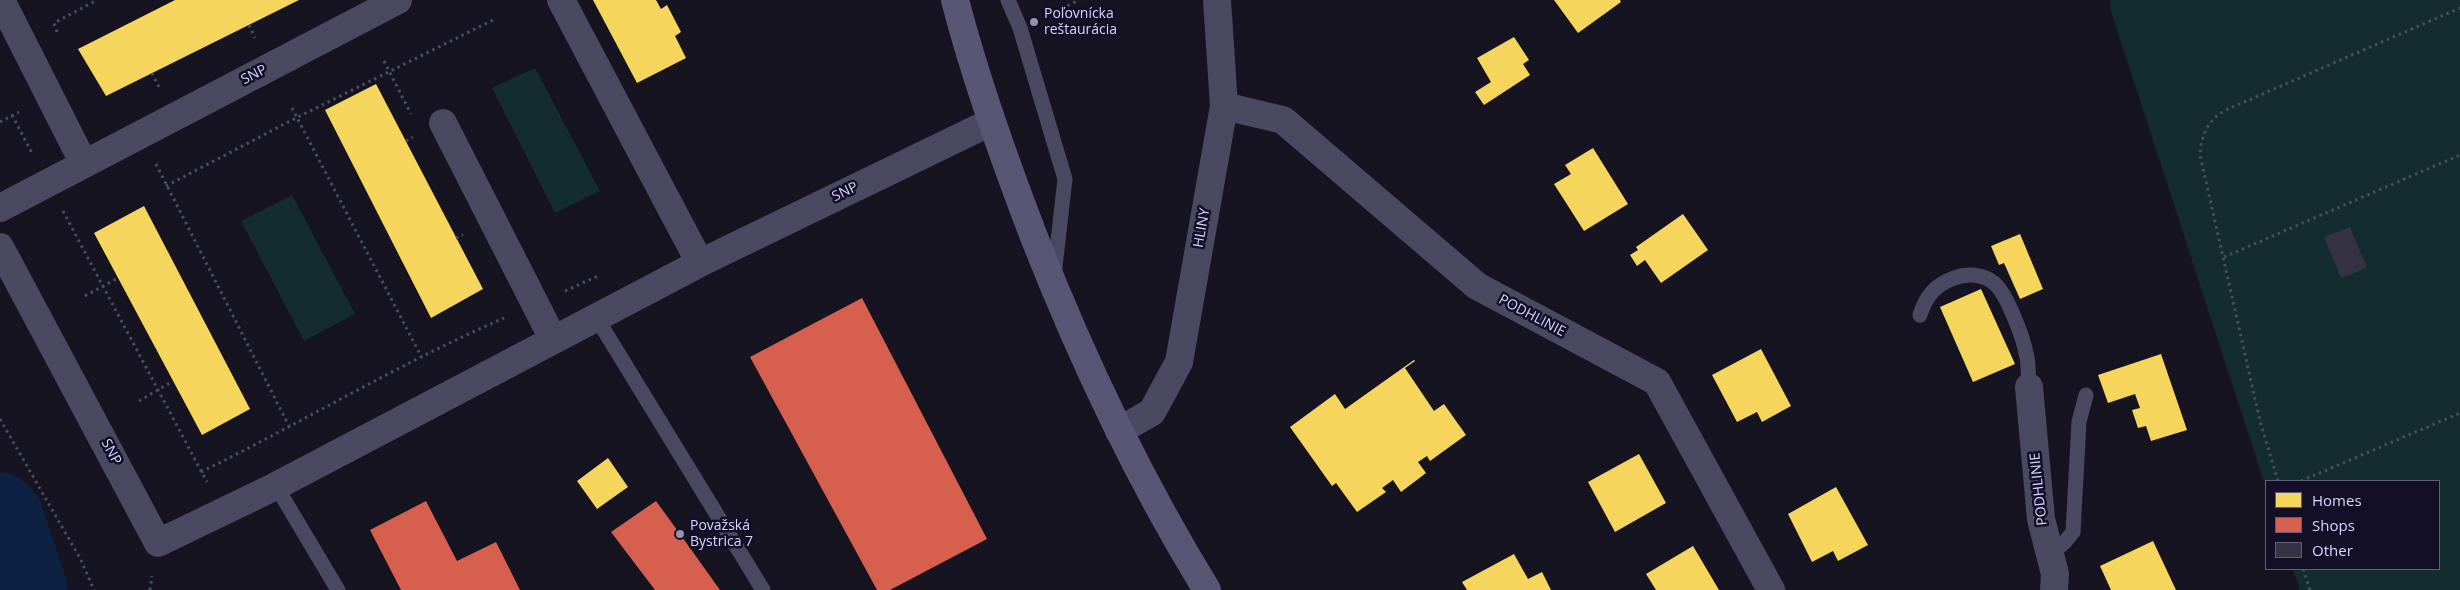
<!DOCTYPE html>
<html>
<head>
<meta charset="utf-8">
<style>
	body { margin:0 }
	#map { position:relative; width:2460px; height:590px; overflow:hidden; background:#161421; font-family:"Open Sans",sans-serif }
	canvas { display:block }
	.legend { position:absolute; left:2265px; top:480px; width:175px; height:90px; box-sizing:border-box; background:#130f26; border:1px solid #625e7d; margin:0; padding:6px 9px; list-style:none; font-size:15px; color:#d9d4ff }
	.legend li { display:flex; align-items:center; gap:10px; height:25px }
	.legend b { width:25px; border:1px solid #625e7d }
</style>
</head>
<body>
<div id="map">
<canvas width="2460" height="590"></canvas>
<ul class="legend">
<li><b style="height:14px;background:#f6d55c"></b>Homes</li>
<li><b style="height:14px;background:#d6604d"></b>Shops</li>
<li><b style="height:14px;background:#343243"></b>Other</li>
</ul>
</div>
<script>
const context = document.querySelector('canvas').getContext('2d');
context.lineJoin = 'round';
function fillPath(path, color) {
  context.fillStyle = color;
  context.fill(path, 'evenodd');
}
function stroke(path, color, width, dash) {
  context.strokeStyle = color;
  context.lineWidth = width;
  context.lineCap = dash ? 'butt' : 'round';
  context.setLineDash(dash || []);
  context.stroke(path);
}
function label(font, color, halo, rows, align = 'center') {
  context.font = font + ' "Open Sans",sans-serif';
  context.lineWidth = 5;
  context.setLineDash([]);
  context.textBaseline = 'middle';
  context.strokeStyle = halo;
  context.fillStyle = color;
  for (const [text, x, y, turn = 0] of rows) {
    context.save();
    context.translate(x, y);
    context.rotate((+turn || 0) * Math.PI / 180);
    context.textAlign = isNaN(turn) ? turn : align;
    if (halo) context.strokeText(text, 0, 0);
    context.fillText(text, 0, 0);
    context.restore();
  }
}
const green = new Path2D(`
	M2110,0h350v590h-160l-7,-21h146v-88h-173v7l-156,-480z
	M535,68l65,123 -45,22 -63,-125z
	M292,195l63,119 -51,27 -63,-120z`);
const homes = new Path2D(`
	M175,0h124l-193,96 -28,-47z
	M593,0h63l5,9 6,-4 14,27 -6,4 11,22 -49,25z
	M1554,0h66l1,2 -43,31z
	M1514,37l15,23 -6,4 7,11 -46,30 -9,-13 16,-10 -14,-24z
	M376,84l107,205 -52,29 -106,-208z
	M1593,148l35,56 -44,27 -30,-47 17,-10 -6,-9z
	M144,206l106,203 -48,26 -108,-202z
	M1683,214l25,36 -47,33 -16,-23 -8,6 -7,-11 8,-5 -2,-3z
	M2020,234l23,55 -23,10 -16,-36 -5,2 -8,-19z
	M1981,289l34,75 -42,18 -33,-75z
	M1761,349l30,57 -29,16 -5,-10 -20,10 -25,-47z
	M2161,354l26,76 -36,11 -5,-15 -8,2 -6,-18 8,-2 -5,-14 -27,9 -10,-28z
	M1414,360l1,1 -10,7 29,43 10,-7 22,31 -36,26 -3,-5 -9,6 8,11 -25,19 -8,-12 -11,8 4,4 -29,20 -21,-29 -4,3 -42,-59 45,-33 10,15z
	M1639,454l27,49 -51,29 -27,-50z
	M608,458l20,29 -31,22 -20,-28z
	M1836,487l32,58 -30,16 -5,-10 -21,11 -24,-48z
	M2153,541l23,49h-65l-11,-24z
	M1693,546l26,44h-63l-10,-16z
	M1514,554l14,25 14,-7 9,18h-84l-5,-8z`);
const shops = new Path2D(`
	M862,298l125,241 -97,51h-13l-127,-233z
	M426,501l31,60 39,-19 24,48h-119l-31,-60z
	M656,501l24,33 40,56h-65l-44,-58z`);
const river = new Path2D(`
	M0,506l9,9 25,75`);
const building = new Path2D(`
	M2350,227l17,41 -26,10 -17,-41z`);
const path = new Path2D(`
	M1044,17l35,-17
	M249,25l6,13
	M57,32l-3,-9 43,-23
	M384,61l27,53
	M152,73l7,14
	M292,108l130,250
	M12,115l20,38
	M0,122l19,-10
	M406,141l7,-4
	M156,164l134,264
	M166,186l130,-68 197,-98
	M63,211l144,271
	M456,238l7,-3
	M2224,257l236,-102
	M565,291l33,-15
	M85,296l33,-18
	M139,401l34,-20
	M0,419l81,141 13,30
	M201,472c102,-50 199,-109 303,-154
	M2278,481l-18,-60 -60,-266c1,-21 9,-37 28,-46l232,-101
	M2301,481l159,-68
	M2303,569l7,21
	M150,590l2,-14`);
const service = new Path2D(`
	M1008,0l12,28 45,151 -11,97
	M1920,315c6,-19 15,-30 34,-37 13,-5 29,-4 40,5 12,9 29,54 32,70 3,10 2,23 3,34
	M596,317l167,273
	M276,486l62,104
	M2049,555l15,-12 9,-11 6,-110 7,-27`);
const minor = new Path2D(`
	M1,0l83,164
	M561,0l139,263
	M1224,106l59,14 194,166 180,96 114,208
	M443,123l110,216
	M0,208l398,-208
	M0,247l158,296 118,-57 424,-223 291,-141
	M2029,387l12,132 14,55 -1,16
	M1119,431l33,-19 27,-50 45,-256 -7,-106`);
const secondary = new Path2D(`
	M955,0c21,81 49,159 79,237 48,122 104,241 173,353`);
const markers = [
	[1034,22,5,"#9591b1"],
	[680,534,5,"#9591b1"]
];
const poiNames = [
	["Poľovnícka",1044,14],
	["reštaurácia",1044,30],
	["Považská",690,526],
	["Bystrica 7",690,542]
];
const streetNames = [
	["SNP",254,75,-27],
	["SNP",845,192,-26],
	["HLINY",1202,228,-80],
	["PODHLINIE",1532,316,28],
	["SNP",111,452,62],
	["PODHLINIE",2039,489,-96]
];
fillPath(green, '#132c2d');
fillPath(homes, '#f6d55c');
fillPath(shops, '#d6604d');
stroke(river, '#0d2144', 68);
fillPath(building, '#343243');
stroke(path, '#44505f', 3, [2.5, 4]);
stroke(service, '#4a4962', 15);
stroke(minor, '#4a4962', 28);
stroke(secondary, '#575674', 28);
for (const [x, y, r, color] of markers) {
  const dot = new Path2D();
  dot.arc(x, y, r, 0, 2 * Math.PI);
  context.fillStyle = color;
  context.fill(dot);
  stroke(dot, '#130f26', 2);
}
label('14px', '#d9d4ff', '#130f26', poiNames, 'left');
label('14px', '#d9d4ff', '#130f26', streetNames);
</script>
</body>
</html>
